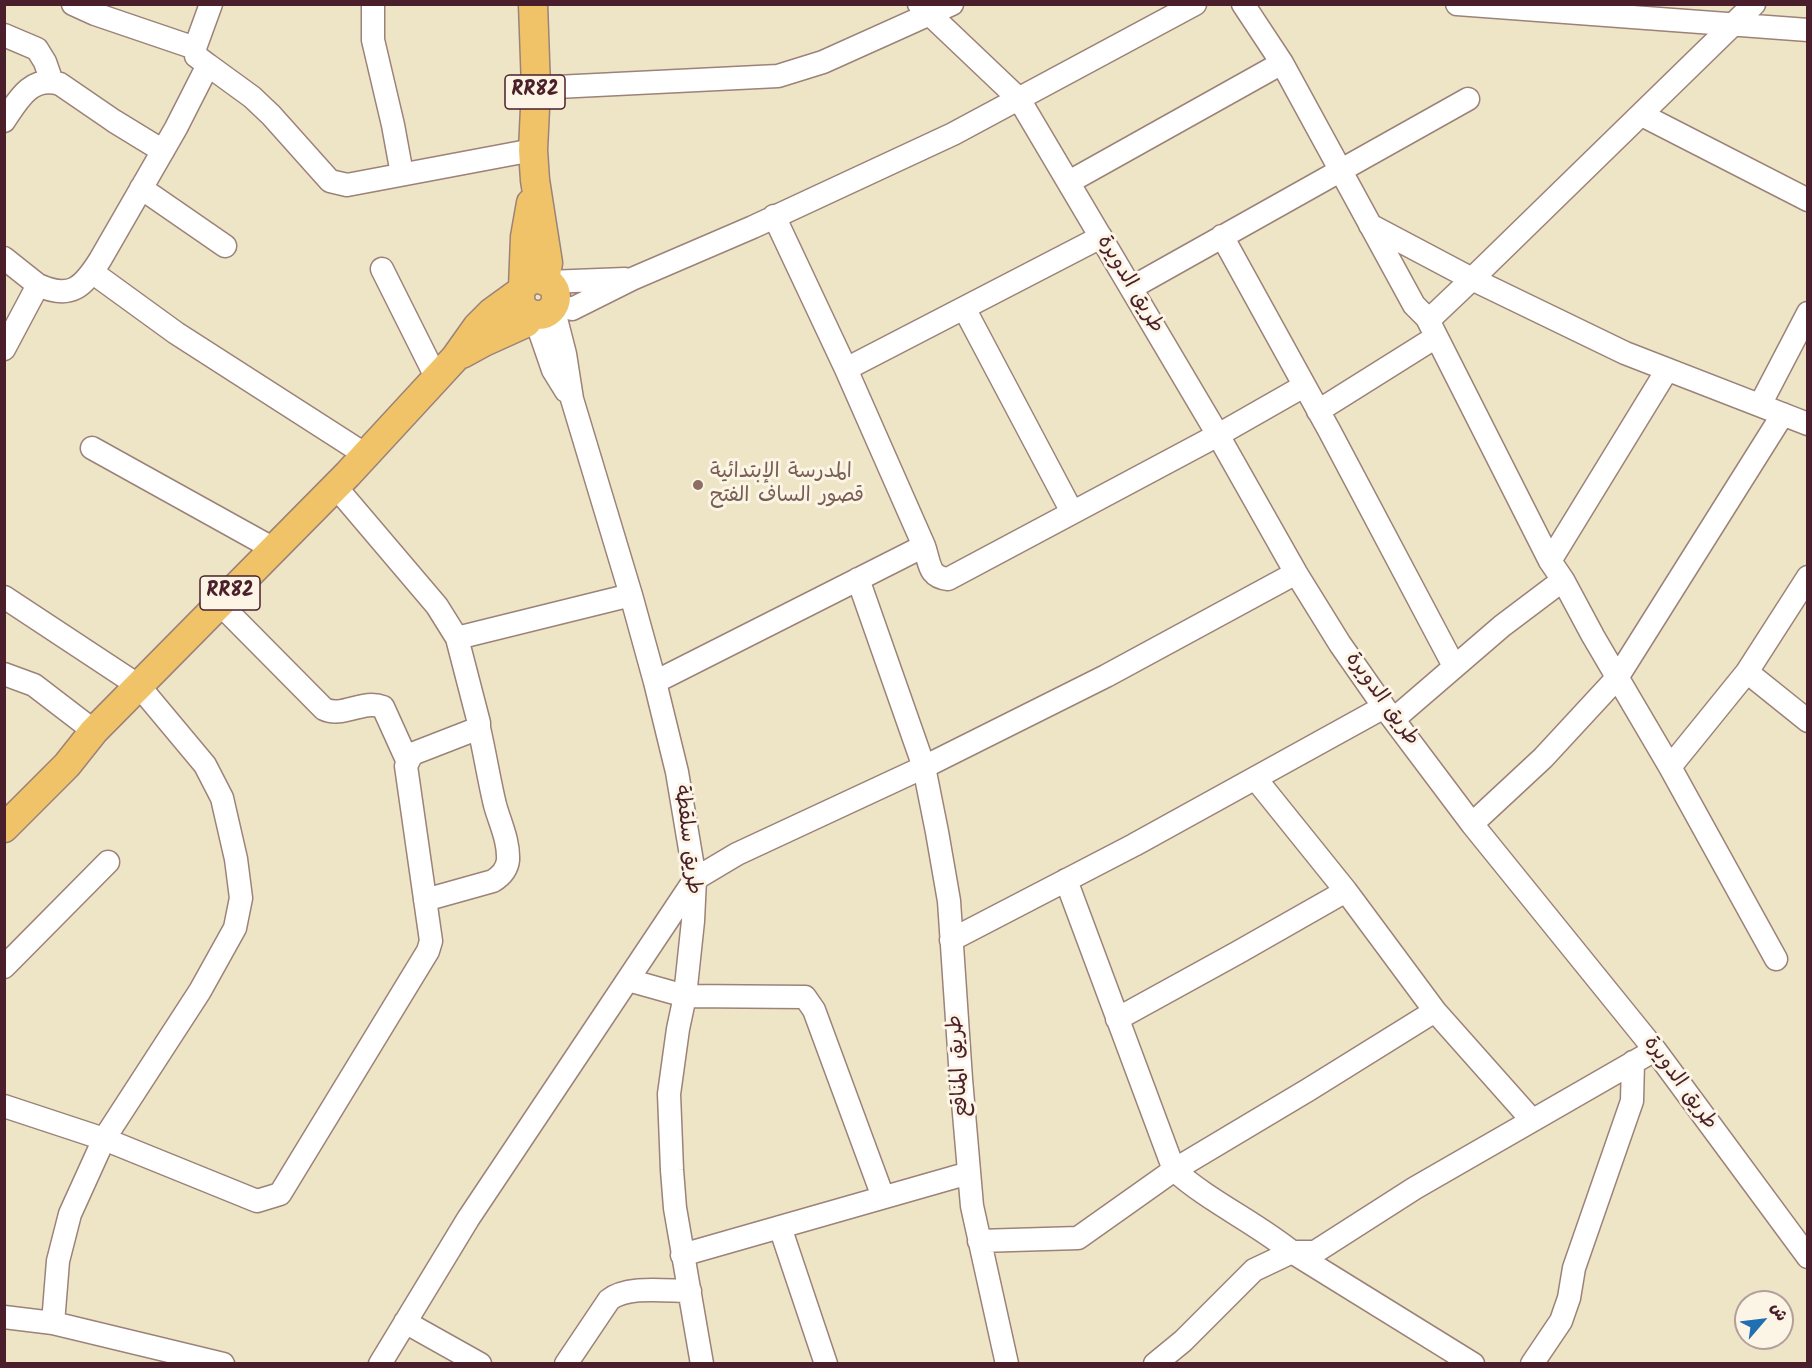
<!DOCTYPE html>
<html>
<head>
<meta charset="utf-8">
<style>
	body { margin:0 }
	#map { position:relative; width:1812px; height:1368px; overflow:hidden; background:#ede5c6; font-family:Kalam,"Playpen Sans Arabic",sans-serif }
	canvas { display:block }
	.frame { position:absolute; inset:0; border:6px solid #4a1f2b; pointer-events:none }
	.north { position:absolute; left:1734px; top:1290px; width:60px; height:60px; box-sizing:border-box; background:#fcf5e5; border:2px solid #b59f9b; border-radius:50%; rotate:62deg; font-size:16px; font-weight:700; line-height:24px; text-align:center; color:#4a1f2b }
	.north::after { content:''; display:block; margin:auto; width:21px; height:27px; background:#1f6fb2; clip-path:polygon(50% 0,100% 100%,50% 72%,0 100%) }
</style>
</head>
<body>
<div id="map">
<canvas width="1812" height="1368"></canvas>
<div class="frame"></div>
<div class="north">ش</div>
</div>
<script>
const context = document.querySelector('canvas').getContext('2d');
context.lineJoin = 'round';
function stroke(path, color, width, dash) {
  context.strokeStyle = color;
  context.lineWidth = width;
  context.lineCap = dash ? 'butt' : 'round';
  context.setLineDash(dash || []);
  context.stroke(path);
}
function label(font, color, halo, rows, align = 'center') {
  context.font = font + ' Kalam,"Playpen Sans Arabic",sans-serif';
  context.lineWidth = 6;
  context.setLineDash([]);
  context.textBaseline = 'middle';
  context.strokeStyle = halo;
  context.fillStyle = color;
  for (const [text, x, y, turn = 0] of rows) {
    context.save();
    context.translate(x, y);
    context.rotate((+turn || 0) * Math.PI / 180);
    context.textAlign = isNaN(turn) ? turn : align;
    if (halo) context.strokeText(text, 0, 0);
    context.fillText(text, 0, 0);
    context.restore();
  }
}
const minor = new Path2D(`
	M73,4l22,10 100,34
	M373,4v36l20,85 9,49
	M919,4l100,95 199,336 78,138 44,71 44,63 88,117 183,226 153,207
	M1243,4l39,59 132,242 13,13 5,-1 40,-38 153,74 183,71
	M1457,4l351,26
	M4,35l33,14 8,13 7,20
	M208,65l44,32 19,18 59,66 17,4 186,-35
	M536,88l242,-12 45,-14 129,-58
	M1642,115l166,85
	M4,121c14,-21 27,-46 56,-37l54,37 49,30
	M1069,182l213,-119
	M141,188l84,58
	M774,216l72,153 255,-132
	M1370,225l102,54 282,-275
	M1222,236l107,194 125,236
	M4,258l34,27 -34,64
	M382,269l54,108
	M92,272l84,61 190,122
	M548,282l77,-3
	M38,285c33,15 45,2 62,-25l76,-132 32,-63 -12,-9 -1,-8 16,-44
	M1131,288l337,-189
	M555,304l17,5 60,-30 121,-52 200,-93 242,-130
	M553,307l12,47 7,45 59,196 24,87 22,90 18,107 -2,42 -8,75 -7,33 -9,65 3,76 3,38 27,156
	M964,308l108,204
	M534,315l19,55 13,21
	M1427,318l123,243 13,19
	M846,369l78,177c6,17 4,31 24,33l270,-144 86,-49
	M1760,405l48,-92
	M1318,411l118,-74
	M92,448l182,101
	M1550,561l117,-191
	M858,579l66,188 13,65 12,69 12,178 11,127 35,158
	M4,597l135,89 66,79 17,33 14,61 5,39 -6,30 -35,63 -96,148 -34,75 -12,47 -5,62 170,41
	M220,604l104,105c18,9 39,-10 59,-2l24,53
	M457,638l174,-43
	M1747,672l61,49
	M4,674l30,11 60,46
	M655,682l269,-136
	M1394,719l108,-93 61,-46 30,56 77,131 77,-95 61,-95
	M1670,767l106,192
	M1255,778l91,113 89,120 96,108
	M1472,824l71,-66 74,-80 166,-264
	M1066,880l108,290c36,32 81,52 118,82h23l100,-64 240,-138
	M425,900l68,-19c8,-5 14,-11 15,-21 1,-19 -8,-37 -13,-55 -6,-25 -10,-51 -16,-77
	M951,940l183,-95 250,-138
	M4,967l104,-105
	M628,980l57,16 120,1 9,13 69,187
	M1117,1019l120,-66 109,-62
	M4,1106l100,33 153,62 23,-7 148,-243 3,-10 -25,-175 6,-12 67,-26v-5l-22,-85 -20,-32 -102,-120
	M780,1227l46,137
	M979,1241l99,-3 96,-68 134,-80 127,-79
	M682,1255l287,-82
	M4,1317l49,6
	M405,1322l75,42
	M380,1364l88,-145 227,-340 42,-25 187,-87 182,-91 190,-103
	M566,1364l43,-64c18,-15 58,-9 81,-9
	M1155,1364l28,-23 71,-71 38,-18 181,112
	M1532,1364l29,-43 8,-23 5,-30 58,-167 1,-39`);
const major = new Path2D(`
	M533,4l3,84 -3,62 2,30 13,83 -3,18
	M520 297a18 18 0 1 1 36 0a18 18 0 1 1-36 0Z
	M523,287l2,-50 6,-34
	M462,354l22,-12 42,-19 6,-8
	M4,828l63,-63 27,-34 254,-257 107,-116 22,-31 15,-15 29,-21`);
const markers = [
	[698,485,6,"#8d6e63"]
];
const shields = [
	[535,92,60],
	[230,593,60]
];
const shieldNames = [
	["RR82",535,92],
	["RR82",230,593]
];
const streetNames = [
	["طريق الدويرة",1129,285,59],
	["طريق الدويرة",1381,700,54],
	["طريق سلقطة",686,840,83],
	["طريق المناقع",960,1066,-94],
	["طريق الدويرة",1679,1084,54]
];
const educationNames = [
	["المدرسة الإبتدائية",710,473],
	["قصور الساف الفتح",710,497]
];
stroke(minor, '#9c8278', 25);
stroke(major, '#9c8278', 31);
stroke(minor, '#fff', 22);
stroke(major, '#f0c369', 28);
for (const [x, y, r, color] of markers) {
  const dot = new Path2D();
  dot.arc(x, y, r, 0, 2 * Math.PI);
  context.fillStyle = color;
  context.fill(dot);
  stroke(dot, '#fcf5e5', 2);
}
for (const [x, y, w] of shields) {
  const box = new Path2D();
  box.roundRect(x - w / 2, y - 17, w, 34, 4.5);
  context.fillStyle = '#fcf5e5';
  context.fill(box);
  stroke(box, '#4a1f2b', 1.5);
}
label('bold 20px', '#4a1f2b', null, shieldNames);
label('21px', '#4a1f2b', '#fcf5e5', streetNames);
label('21px', '#785e54', '#fcf5e5', educationNames, 'left');
</script>
</body>
</html>
